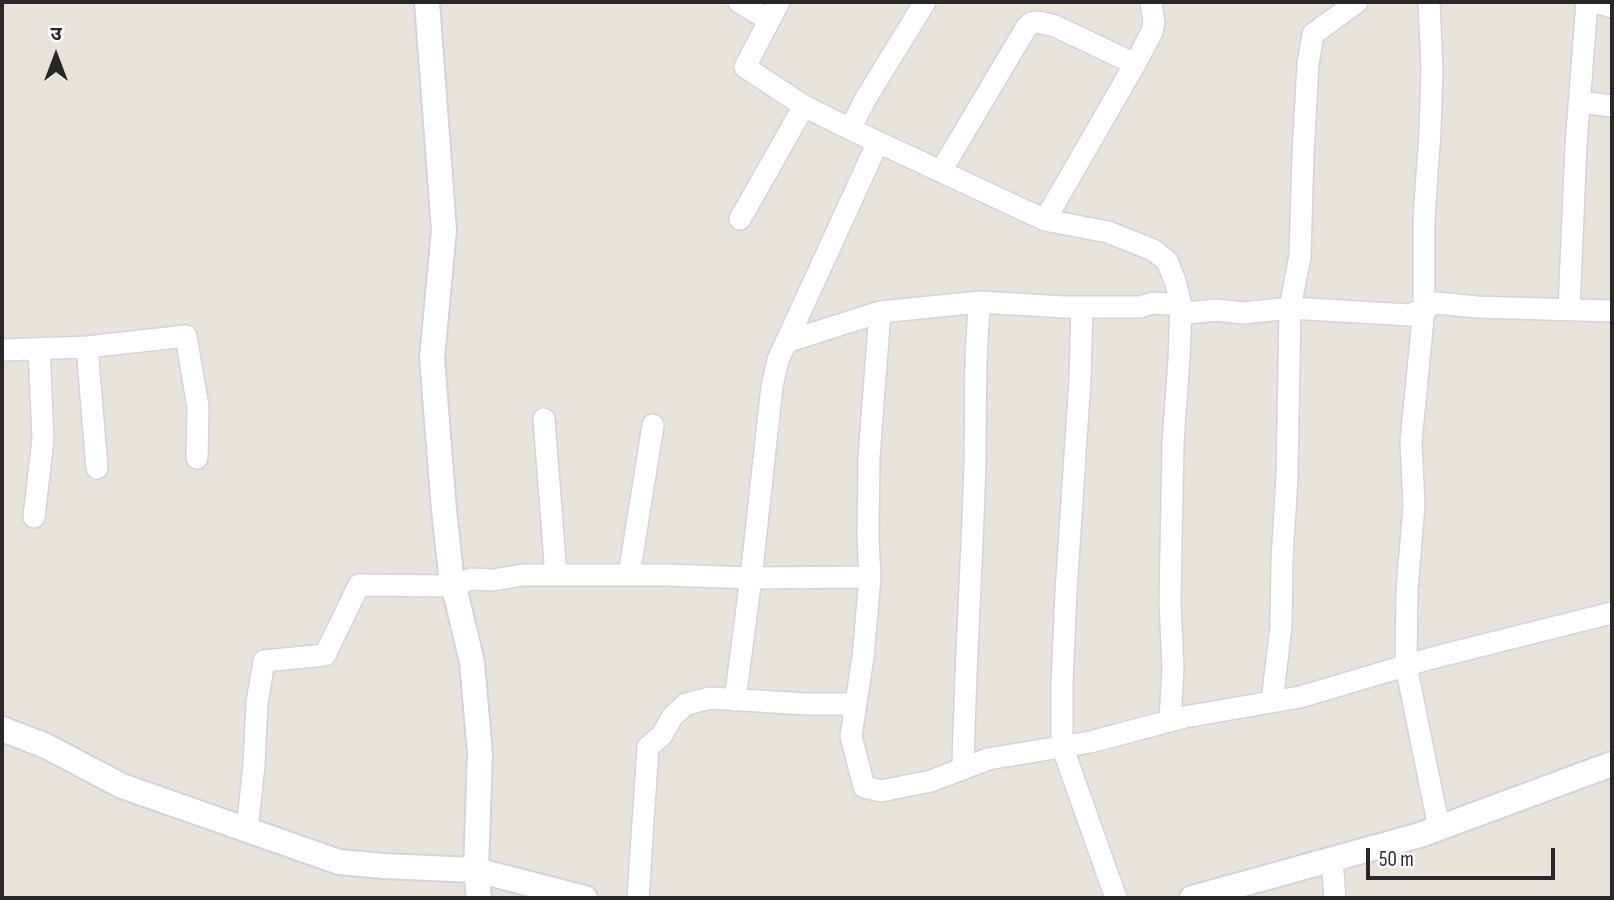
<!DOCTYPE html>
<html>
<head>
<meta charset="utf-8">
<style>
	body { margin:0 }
	#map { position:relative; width:1614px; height:900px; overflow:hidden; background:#e9e4db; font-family:"Sofia Sans Condensed","Noto Sans Devanagari",sans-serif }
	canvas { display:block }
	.frame { position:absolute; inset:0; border:4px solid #282828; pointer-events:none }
	.north { position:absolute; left:21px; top:21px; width:70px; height:70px; -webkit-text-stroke:5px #fff; paint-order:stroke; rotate:0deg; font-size:19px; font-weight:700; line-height:28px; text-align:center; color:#282828 }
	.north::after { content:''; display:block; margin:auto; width:24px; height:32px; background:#282828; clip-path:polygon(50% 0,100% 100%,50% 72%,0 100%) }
	.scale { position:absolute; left:1366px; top:848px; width:189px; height:32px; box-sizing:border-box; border:4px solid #282828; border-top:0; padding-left:9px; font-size:21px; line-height:24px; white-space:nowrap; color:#282828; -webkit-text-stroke:5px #fff; paint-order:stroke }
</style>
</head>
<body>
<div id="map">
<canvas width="1614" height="900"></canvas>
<div class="frame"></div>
<div class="north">उ</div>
<div class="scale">50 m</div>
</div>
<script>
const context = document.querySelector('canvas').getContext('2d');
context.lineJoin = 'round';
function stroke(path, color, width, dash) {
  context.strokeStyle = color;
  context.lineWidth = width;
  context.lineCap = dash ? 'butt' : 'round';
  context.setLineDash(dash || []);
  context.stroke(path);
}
const minor = new Path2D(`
	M739,2l30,18
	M779,2l-34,65 59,39 46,23 16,-31 59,-96
	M1429,2l3,67 -2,62 -6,88v90l-13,132 3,65 -7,84 -1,76 33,162
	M1595,2l17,5
	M1579,102l33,4
	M850,129l195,91 63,12 45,18 14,11 8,20 6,24 -2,54 -6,84 -3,159 3,66 -3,53
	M941,171l85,-143 5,-5 7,-1 17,4 80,38
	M740,219l64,-113
	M1045,220l90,-156 17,-32 2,-9 -3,-21
	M1082,307l-2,72 -14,213 -4,92v62l54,152
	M1569,309l7,-164 11,-143
	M1612,311l-135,-4 -40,-4 -27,12 -120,-7 -47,5 -26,-3 -30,3 -6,-8 -28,-2 -13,4h-76l-84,-5 -100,10 -11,145 -1,81 2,39 -7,80 -12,79 13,51 17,4 50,-10 57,-22 102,-17 95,-25 115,-20 132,-39 180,-45
	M786,342l94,-30
	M87,347l10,121
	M2,350l85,-3 99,-11 12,71 -1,51
	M544,419l12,156
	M34,517l9,-78 -4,-90
	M629,575l24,-150
	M735,700l16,-122 21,-192 6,-26 100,-218
	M1272,702l9,-76 1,-66 5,-83 3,-169 10,-52 3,-101 5,-91 5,-30 44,-32
	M963,768c2,-102 9,-203 12,-305 1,-54 -1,-108 5,-161
	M247,830l7,-65 3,-62 7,-42 61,-6 34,-70 95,1 17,-7 22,1 30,-5h143l85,3 119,-1
	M1332,860l3,38
	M638,898l10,-151 14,-12 10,-18 14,-13 24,-6 96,6h49`);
const tertiary = new Path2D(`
	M427,2l17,228 -12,128 12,152 7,64 21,88 8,92 -4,116 3,28
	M2,729l44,17 76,40 217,76 44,4 93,4 109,28
	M1192,898l228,-63 192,-71`);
stroke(minor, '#d1d3df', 24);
stroke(tertiary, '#d1d3df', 28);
stroke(minor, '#fff', 21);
stroke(tertiary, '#fff', 24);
</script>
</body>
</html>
